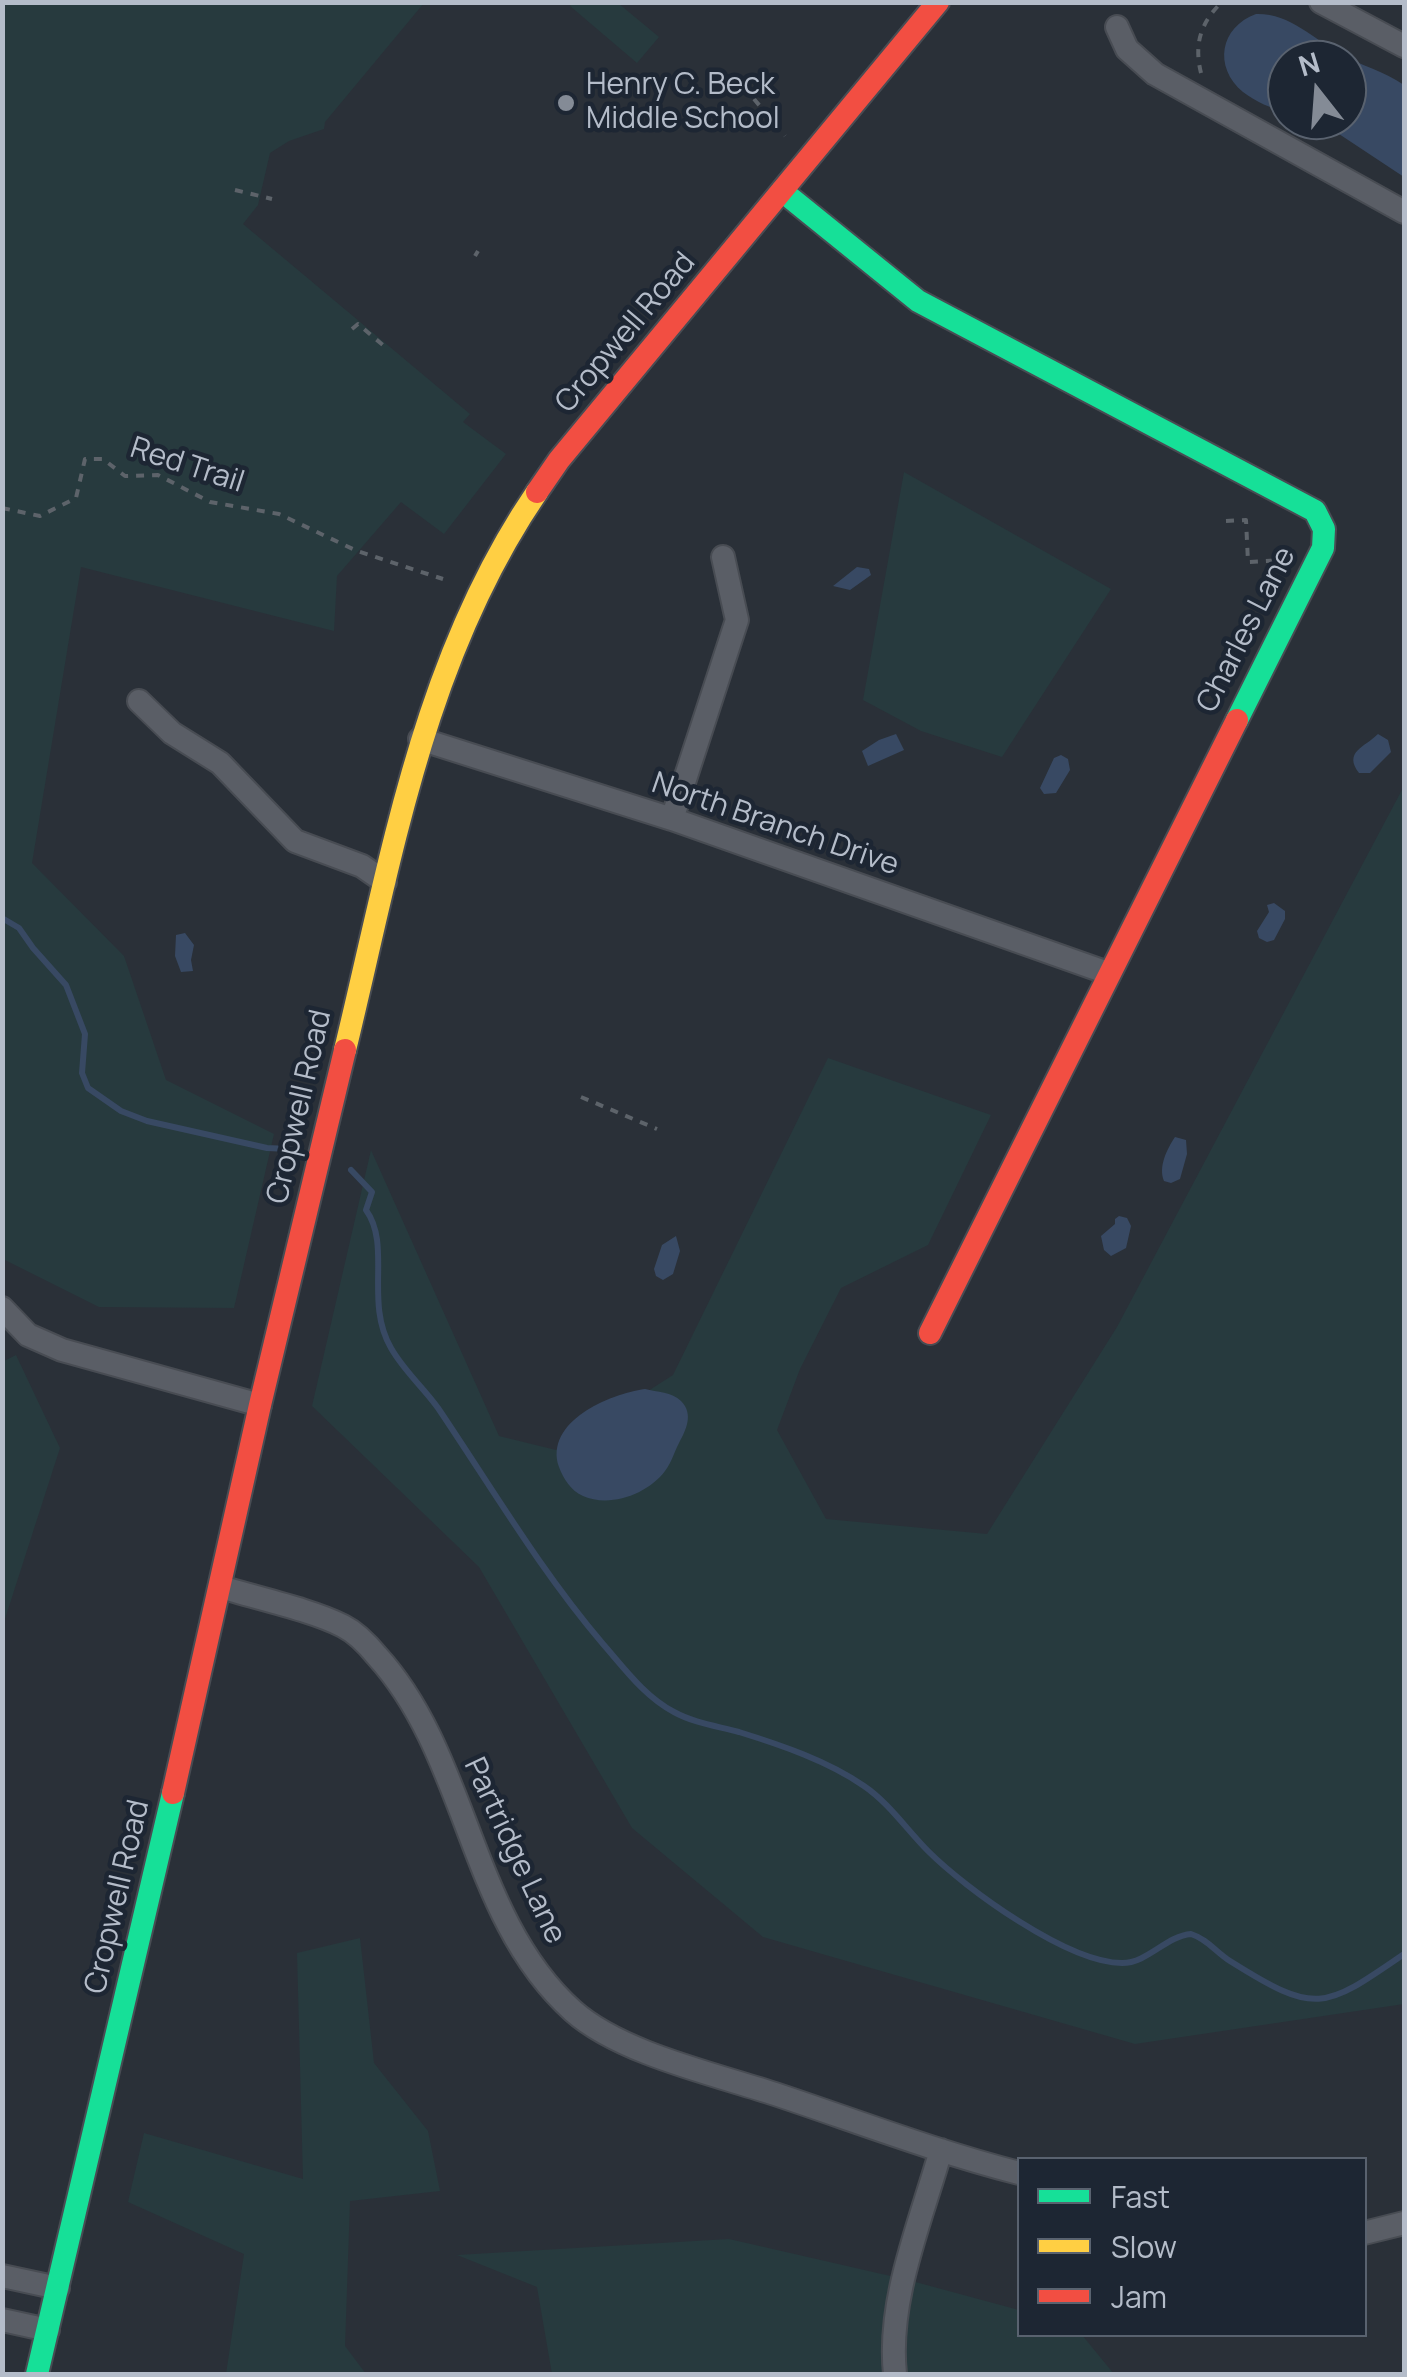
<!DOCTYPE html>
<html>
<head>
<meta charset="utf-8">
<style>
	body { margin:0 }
	#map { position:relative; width:1407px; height:2377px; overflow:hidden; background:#2a3038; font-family:Manrope,sans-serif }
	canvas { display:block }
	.frame { position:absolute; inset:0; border:5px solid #b4bcc9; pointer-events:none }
	.legend { position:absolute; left:1017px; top:2157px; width:350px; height:180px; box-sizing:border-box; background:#1d2633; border:2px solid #59626f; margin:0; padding:12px 18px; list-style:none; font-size:30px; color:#b4bcc9 }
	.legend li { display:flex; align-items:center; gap:20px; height:50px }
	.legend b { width:50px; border:2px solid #59626f }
	.north { position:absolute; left:1267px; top:40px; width:100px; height:100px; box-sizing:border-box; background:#1d2633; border:2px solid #59626f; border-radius:50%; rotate:343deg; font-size:28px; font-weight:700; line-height:40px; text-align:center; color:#b4bcc9 }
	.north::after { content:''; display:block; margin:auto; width:35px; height:45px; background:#848b96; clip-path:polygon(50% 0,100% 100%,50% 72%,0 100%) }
</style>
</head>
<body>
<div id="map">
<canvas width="1407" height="2377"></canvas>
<div class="frame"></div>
<ul class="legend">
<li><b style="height:12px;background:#16e098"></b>Fast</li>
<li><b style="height:12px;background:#ffcf43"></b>Slow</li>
<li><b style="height:12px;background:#f24e42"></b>Jam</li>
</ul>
<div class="north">N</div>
</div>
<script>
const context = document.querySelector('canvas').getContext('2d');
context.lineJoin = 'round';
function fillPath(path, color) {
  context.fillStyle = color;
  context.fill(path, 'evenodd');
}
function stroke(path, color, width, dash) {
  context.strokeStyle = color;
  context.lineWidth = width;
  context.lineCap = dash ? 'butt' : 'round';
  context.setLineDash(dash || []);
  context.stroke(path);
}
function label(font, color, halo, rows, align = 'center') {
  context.font = font + ' Manrope,sans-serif';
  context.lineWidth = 9;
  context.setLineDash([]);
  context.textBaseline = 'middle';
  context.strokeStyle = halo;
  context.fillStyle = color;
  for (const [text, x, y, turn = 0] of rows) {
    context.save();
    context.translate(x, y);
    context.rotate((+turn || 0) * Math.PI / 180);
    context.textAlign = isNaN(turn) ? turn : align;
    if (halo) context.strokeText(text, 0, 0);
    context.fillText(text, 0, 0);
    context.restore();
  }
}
const green = new Path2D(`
	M573,2l45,1 41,34 -22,26 -67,-57z
	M2,3h422l-99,119 -1,7 -35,12 -19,12 -12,52 -15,19 227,190 -7,8 43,32 -62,80 -43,-32 -64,74 -3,55 -253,-64 -49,296 92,93 42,124 108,54 -40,174 -135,-1 -96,-48z
	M904,472l207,117 -109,168 -81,-26 -58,-31z
	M1404,786v1218l-269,40 -372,-107 -131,-109 -153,-261 -167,-161 59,-256 128,286 57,14 117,-75 155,-317 163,57 -63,130 -87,43 -41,81 -23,61 49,89 161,15 130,-207z
	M16,1355l44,93 -57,177 -1,-263z
	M360,1938l14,125 54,68 12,60 -90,10 -5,145 21,28h-140l18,-120 -116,-52 16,-69 159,46 -6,-226z
	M729,2239l179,41 111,30v24l63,1 32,39h-562l-15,-87 -80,-32z`);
const water = new Path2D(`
	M1256,14c33,-1 57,24 84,40 22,12 44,17 64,31v92l-68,-45 -30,-12h41v-60h-60v53c-16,-5 -31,-11 -44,-21 -30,-25 -23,-65 13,-78z
	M857,567l12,2 2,6 -21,15 -17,-4z
	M896,734l8,16 -36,16 -6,-15 17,-11z
	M1378,734l10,6 3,12 -21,21h-11c-16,-21 6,-26 19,-39z
	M1061,755l7,4 2,11 -14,23 -12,1 -4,-6 14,-30z
	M1274,903l11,8v8l-11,21 -7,2 -8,-4 -2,-7 12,-19 -2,-7z
	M185,933l9,12 -3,15 2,11 -12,1 -6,-16 1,-21z
	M1175,1137l11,3 1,14 -7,25 -9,4 -7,-2c-6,-14 3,-32 11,-44z
	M1119,1216l8,2 4,8 -5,22 -15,8 -7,-6 -3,-14 14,-12v-5z
	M676,1236l4,15 -7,23 -10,6 -7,-4 -2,-7 8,-24z
	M645,1389c12,3 27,3 36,12 13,13 5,29 -2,42 -5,9 -7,19 -14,28 -17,23 -55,37 -82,25 -12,-5 -20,-18 -24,-29 -15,-45 50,-73 86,-78z`);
const stream = new Path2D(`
	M2,918l17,10 14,20 33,37 19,49 -3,39 6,15 33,23 26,10 120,27 22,1
	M351,1170l21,22 -6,18c26,36 -2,92 25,138 13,23 32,39 47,60 54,80 102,162 165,236 21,24 42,53 71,68 20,11 43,14 65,20 42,13 89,29 125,54 25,17 43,44 64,65 38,38 140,112 194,112 26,0 44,-27 69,-29 16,5 25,18 39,27 86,54 93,49 174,-7`);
const path = new Path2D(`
	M1201,73c-7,-28 -1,-50 21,-71
	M754,99l31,37
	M235,190l37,9
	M475,256l3,-5
	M352,329l6,-5 26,22
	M2,508l38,8 36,-18 9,-39h18l22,17 33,-1 52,27 69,12 78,37 86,28
	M1226,521l20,-1 2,42 37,-2
	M581,1097l76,32`);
const street = new Path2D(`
	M1321,2l83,44
	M1117,27l10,22 28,25 249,138
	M139,701l33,32 48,30 75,78 67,25 23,16
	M420,739l252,80 436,154
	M672,819l65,-199 -14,-63
	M2,1308l26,27 34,15 198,55
	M221,1587c35,11 91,23 122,39 14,7 25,19 34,30 92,101 92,262 196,355 47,42 141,63 202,83 81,27 162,58 244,79
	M1364,2233l40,-10
	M2,2276l56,12
	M2,2320l46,10
	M895,2374c-8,-74 26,-153 46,-224`);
const fast = new Path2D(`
	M782,191l136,110 397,210 9,18 -1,19 -86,172
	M37,2374l136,-581`);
const slow = new Path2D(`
	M345,1050c47,-193 78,-391 192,-558`);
const jam = new Path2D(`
	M537,492l22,-32 379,-458
	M930,1333l307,-613
	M173,1793l87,-388 85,-355`);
const markers = [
	[566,103,10,"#848b96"]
];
const poiNames = [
	["Henry C. Beck",586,86],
	["Middle School",586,120]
];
const streetNames = [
	["Cropwell Road",626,333,-50],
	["Red Trail",187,466,18],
	["Charles Lane",1247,630,-63],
	["North Branch Drive",775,825,19],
	["Cropwell Road",300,1107,-77],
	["Partridge Lane",514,1851,65],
	["Cropwell Road",118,1897,-77]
];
fillPath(green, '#273a3e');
fillPath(water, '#384963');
stroke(stream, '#384963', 6);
stroke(street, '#484c53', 26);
stroke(fast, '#484c53', 26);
stroke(slow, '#484c53', 26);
stroke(jam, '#484c53', 26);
stroke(path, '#5d636a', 4, [8, 8]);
stroke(street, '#5a5e66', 22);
stroke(fast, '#16e098', 22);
stroke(slow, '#ffcf43', 22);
stroke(jam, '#f24e42', 22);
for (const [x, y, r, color] of markers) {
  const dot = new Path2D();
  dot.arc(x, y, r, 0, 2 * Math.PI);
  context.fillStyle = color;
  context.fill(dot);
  stroke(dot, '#1d2633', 4);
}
label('30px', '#b4bcc9', '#1d2633', poiNames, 'left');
label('30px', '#b4bcc9', '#1d2633', streetNames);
</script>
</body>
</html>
